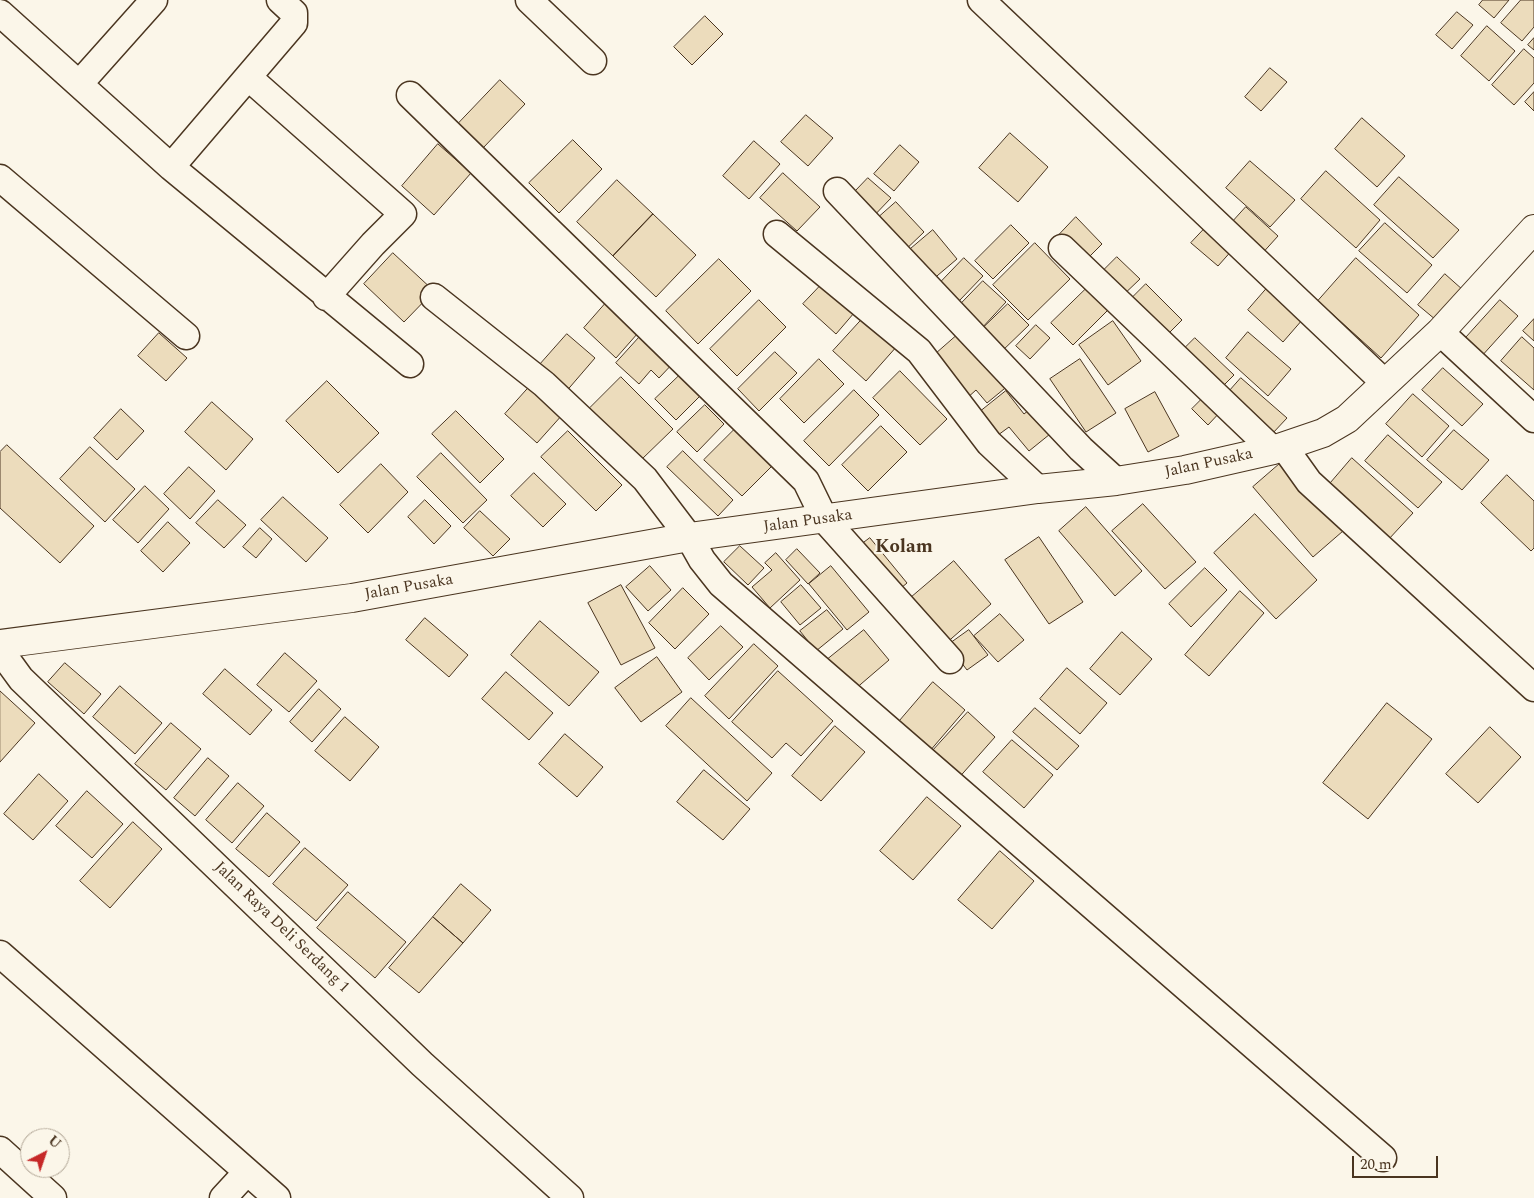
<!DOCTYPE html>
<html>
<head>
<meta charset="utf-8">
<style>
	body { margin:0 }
	#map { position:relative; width:1534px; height:1198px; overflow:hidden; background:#fbf6e9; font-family:Spectral,serif }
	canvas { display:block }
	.north { position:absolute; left:20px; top:1128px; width:50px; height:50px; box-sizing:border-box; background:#fbf6e9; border:1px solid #b4a999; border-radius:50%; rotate:41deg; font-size:14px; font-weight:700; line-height:20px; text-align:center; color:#4a3520 }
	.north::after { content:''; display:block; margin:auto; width:18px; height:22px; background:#c62828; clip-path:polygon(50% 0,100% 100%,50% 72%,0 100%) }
	.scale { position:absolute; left:1352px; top:1156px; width:86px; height:22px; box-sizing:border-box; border:2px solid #4a3520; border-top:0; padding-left:6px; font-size:15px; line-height:18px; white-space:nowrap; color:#4a3520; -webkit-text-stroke:4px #fbf6e9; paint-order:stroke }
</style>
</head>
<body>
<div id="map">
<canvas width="1534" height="1198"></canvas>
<div class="north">U</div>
<div class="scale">20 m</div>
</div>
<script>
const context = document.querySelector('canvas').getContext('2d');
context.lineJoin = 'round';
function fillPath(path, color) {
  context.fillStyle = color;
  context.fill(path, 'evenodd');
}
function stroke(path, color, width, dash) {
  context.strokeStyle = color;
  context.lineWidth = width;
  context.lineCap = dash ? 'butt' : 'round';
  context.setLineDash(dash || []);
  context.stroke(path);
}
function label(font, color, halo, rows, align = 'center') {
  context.font = font + ' Spectral,serif';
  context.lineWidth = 4;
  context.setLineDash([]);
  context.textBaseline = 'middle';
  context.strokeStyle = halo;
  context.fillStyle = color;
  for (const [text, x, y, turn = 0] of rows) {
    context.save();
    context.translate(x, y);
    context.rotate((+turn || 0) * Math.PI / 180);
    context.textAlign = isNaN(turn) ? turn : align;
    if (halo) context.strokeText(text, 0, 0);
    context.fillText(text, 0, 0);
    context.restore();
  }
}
const building = new Path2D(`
	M1483,0h26l-15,18 -15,-13z
	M1521,0h13v27l-12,14 -21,-18z
	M1457,12l16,13 -21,24 -16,-14z
	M705,16l18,18 -31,31 -18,-18z
	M1487,26l28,25 -26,30 -28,-25z
	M1534,38v12l-6,-5z
	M1524,49l10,9v25l-20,22 -22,-20z
	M1270,68l17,14 -26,29 -16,-14z
	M500,80l25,24 -42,44 -25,-24z
	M1534,92v19l-9,-9z
	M806,115l27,23 -25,28 -27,-24z
	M1362,118l43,38 -28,31 -42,-38z
	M1010,133l38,34 -30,35 -39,-34z
	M573,140l29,29 -43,44 -30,-30z
	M754,141l26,23 -31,35 -26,-23z
	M438,144l33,29 -37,42 -32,-29z
	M900,145l19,17 -25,29 -20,-17z
	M1250,161l45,39 -25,27 -44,-39z
	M1326,171l54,49 -24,28 -55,-49z
	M783,173l37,34 -23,24 -37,-33z
	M1399,177l60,53 -26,28 -59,-53z
	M868,178l23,20 -23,24 -22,-21z
	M617,180l36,34 -40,42 -36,-34z
	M896,202l28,30 -24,23 -29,-31z
	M1246,207l32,29 -19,21 -32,-29z
	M653,214l43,41 -40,42 -43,-41z
	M1076,217l26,27 -17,17 -26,-26z
	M1385,223l47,42 -25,28 -48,-42z
	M1011,225l18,18 -36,36 -18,-18z
	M1208,225l26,23 -16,18 -27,-23z
	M933,230l24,29 -26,22 -24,-29z
	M1035,243l35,36 -42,41 -35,-35z
	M393,253l41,38 -30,31 -40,-38z
	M1117,257l23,22 -21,20 -22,-22z
	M964,258l19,18 -24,25 -19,-18z
	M1356,258l63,57 -38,43 -63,-57z
	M719,259l32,32 -53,53 -32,-33z
	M1445,274l18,16 -27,30 -18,-15z
	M983,281l23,21 -25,27 -24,-21z
	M822,284l32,29 -18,21 -33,-30z
	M1146,284l36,36 -20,20 -36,-36z
	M1088,287l21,22 -36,36 -22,-22z
	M1268,287l35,32 -20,23 -35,-32z
	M612,296l33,29 -29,33 -32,-30z
	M759,300l27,27 -49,49 -27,-27z
	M1500,300l18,16 -38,42 -18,-16z
	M1008,304l21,21 -29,28 -21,-21z
	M865,316l33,29 -32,36 -33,-30z
	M1534,319v22l-11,-10z
	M1113,321l28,40 -33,24 -29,-40z
	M1036,325l14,13 -20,21 -14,-13z
	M963,330l47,54 -23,19 -11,-13 -10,9 -35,-41z
	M645,331l32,28 -18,19 -8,-8 -12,14 -23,-21z
	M1248,332l43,37 -23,27 -42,-38z
	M159,333l28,25 -21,23 -28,-25z
	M567,334l28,24 -31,36 -28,-25z
	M1522,337l12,11v42l-33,-29z
	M1195,338l39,37 -15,15 -39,-37z
	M775,352l22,21 -38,38 -21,-22z
	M819,359l25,25 -40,39 -24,-24z
	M1080,359l36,54 -30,19 -36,-53z
	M1443,368l40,36 -21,22 -40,-36z
	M900,371l47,48 -27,26 -47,-47z
	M681,374l20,21 -25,25 -21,-21z
	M621,377l52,52 -32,31 -51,-52z
	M1241,378l46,40 -15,16 -46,-39z
	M327,381l52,52 -41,40 -52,-52z
	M531,385l32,29 -26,29 -32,-29z
	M854,390l25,25 -50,51 -25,-25z
	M1006,391l18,23 11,-9 20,25 -26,21 -20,-24 -15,11 -18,-23z
	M1155,392l24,44 -31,16 -23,-43z
	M1413,394l36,32 -27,31 -36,-33z
	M1206,395l16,15 -14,15 -16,-16z
	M212,402l41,37 -27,31 -41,-38z
	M705,405l19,19 -27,28 -20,-20z
	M121,409l23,22 -27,29 -23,-22z
	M456,411l48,48 -24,24 -48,-49z
	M881,426l26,26 -39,39 -26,-26z
	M737,427l37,37 -32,32 -38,-36z
	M1454,430l35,30 -27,30 -35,-30z
	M568,431l54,54 -26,26 -55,-54z
	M1388,435l54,47 -24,26 -53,-47z
	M7,445l87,81 -34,37 -60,-55v-56z
	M90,447l45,42 -30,33 -45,-43z
	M683,451l50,49 -15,16 -51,-49z
	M441,453l46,47 -24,23 -46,-46z
	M1352,458l61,55 -25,27 -60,-54z
	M1283,461l60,70 -30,26 -60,-70z
	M381,464l27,28 -40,41 -28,-28z
	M189,467l26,24 -25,28 -26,-25z
	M534,473l32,31 -23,23 -32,-31z
	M1507,475l27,26v47l-3,3 -50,-48z
	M145,486l24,23 -31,34 -25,-23z
	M283,497l45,41 -22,24 -45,-42z
	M218,500l28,25 -22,23 -28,-25z
	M425,500l26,26 -17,18 -26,-27z
	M1143,504l53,58 -31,27 -53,-58z
	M1086,507l56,64 -27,25 -56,-65z
	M480,511l30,28 -17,17 -29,-28z
	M1255,514l62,66 -41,39 -62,-66z
	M168,522l22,21 -27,29 -22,-21z
	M260,528l12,11 -16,19 -13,-11z
	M1039,537l44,65 -34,22 -44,-64z
	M870,538l37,45 -12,10 -37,-46z
	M740,546l24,22 -16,17 -24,-23z
	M797,549l23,24 -12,11 -22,-24z
	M776,553l24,27 -30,28 -18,-21 20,-17 -7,-7z
	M954,561l37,43 -47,41 -37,-44z
	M650,566l21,24 -23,21 -22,-24z
	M831,566l38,46 -22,18 -38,-46z
	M1205,568l22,22 -36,37 -22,-23z
	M621,585l34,63 -34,17 -33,-62z
	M801,585l20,23 -21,17 -19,-23z
	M683,588l26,26 -34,35 -26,-26z
	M1240,591l24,22 -55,63 -24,-21z
	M827,610l16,19 -27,22 -16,-20z
	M1000,614l24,26 -26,22 -24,-26z
	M425,618l43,37 -19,22 -43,-37z
	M540,621l59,51 -30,34 -58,-51z
	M721,626l22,21 -34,33 -21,-22z
	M864,630l25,30 -35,30 -26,-31z
	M969,630l19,25 -21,15 -19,-25z
	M1122,632l30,27 -32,36 -30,-26z
	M754,644l24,22 -49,53 -24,-23z
	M285,653l32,28 -28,31 -32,-27z
	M657,657l25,35 -41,30 -26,-34z
	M65,663l36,31 -17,20 -36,-32z
	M1067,668l40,35 -27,31 -40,-35z
	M225,669l47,41 -22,25 -47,-41z
	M778,671l55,50 -32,35 -15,-13 -14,15 -40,-36z
	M506,672l47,41 -24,27 -47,-41z
	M933,682l32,28 -36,42 -32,-28z
	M120,686l42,37 -27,31 -42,-37z
	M319,689l22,20 -29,33 -22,-20z
	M0,691l35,32 -35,39z
	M691,698l81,75 -25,28 -81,-75z
	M1387,703l45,36 -64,80 -45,-36z
	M1035,708l44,38 -22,24 -44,-38z
	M968,712l27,25 -39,44 -28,-25z
	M345,717l34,30 -29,34 -35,-30z
	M171,723l30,26 -35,41 -31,-26z
	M835,726l30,26 -44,49 -29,-25z
	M1490,727l31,30 -43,46 -32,-29z
	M565,734l38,33 -26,30 -38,-33z
	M1012,740l41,35 -29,33 -41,-36z
	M208,758l21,18 -34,40 -21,-18z
	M704,770l46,39 -27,31 -46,-38z
	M39,774l29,27 -35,39 -29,-26z
	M238,783l26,23 -32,37 -26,-23z
	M87,791l36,33 -31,34 -36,-32z
	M927,797l34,29 -48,54 -33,-29z
	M267,813l33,29 -31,35 -33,-28z
	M133,822l29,27 -52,59 -30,-27z
	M305,848l43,37 -32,36 -43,-37z
	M1000,851l34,30 -42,48 -34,-29z
	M461,884l30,26 -28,33 -30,-26z
	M348,892l58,50 -31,36 -58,-50z
	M433,917l30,26 -44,50 -30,-25z`);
const street = new Path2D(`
	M529,0l64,61
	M981,0l404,383
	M0,13l171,154 239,197
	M248,77l155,137 -30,30 -47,53
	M80,83l74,-83
	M410,95l396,386 19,39 125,140
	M171,167l123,-144v-10l-14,-13
	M0,178l186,158
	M837,191l244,258 35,32
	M777,234l142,117 70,92 49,46
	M1062,248l211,202
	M434,297l110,87 101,95 44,58 13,23 19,24 662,574
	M1440,332l94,87
	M1284,447l25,35 225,206
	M0,650l21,29 401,385 148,134
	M0,954l277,244
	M0,1150l53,48
	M223,1198l24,-26`);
const secondary = new Path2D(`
	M0,644l352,-46 337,-61 349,-48 78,-8 69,-11 88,-20 50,-17 24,-14 93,-87 94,-103`);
const streetNames = [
	["Jalan Pusaka",1209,464,-12],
	["Jalan Pusaka",808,522,-8],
	["Jalan Pusaka",409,588,-10],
	["Jalan Raya Deli Serdang 1",281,928,44]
];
const quarterNames = [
	["Kolam",904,548]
];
fillPath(building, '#ecdcbc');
stroke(building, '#4a3520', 1);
stroke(street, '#4a3520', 29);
stroke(secondary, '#4a3520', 30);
stroke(street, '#fbf6e9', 26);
stroke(secondary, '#fbf6e9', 28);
label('16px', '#4a3520', '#fbf6e9', streetNames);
label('bold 19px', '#4a3520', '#fbf6e9', quarterNames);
</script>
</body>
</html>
